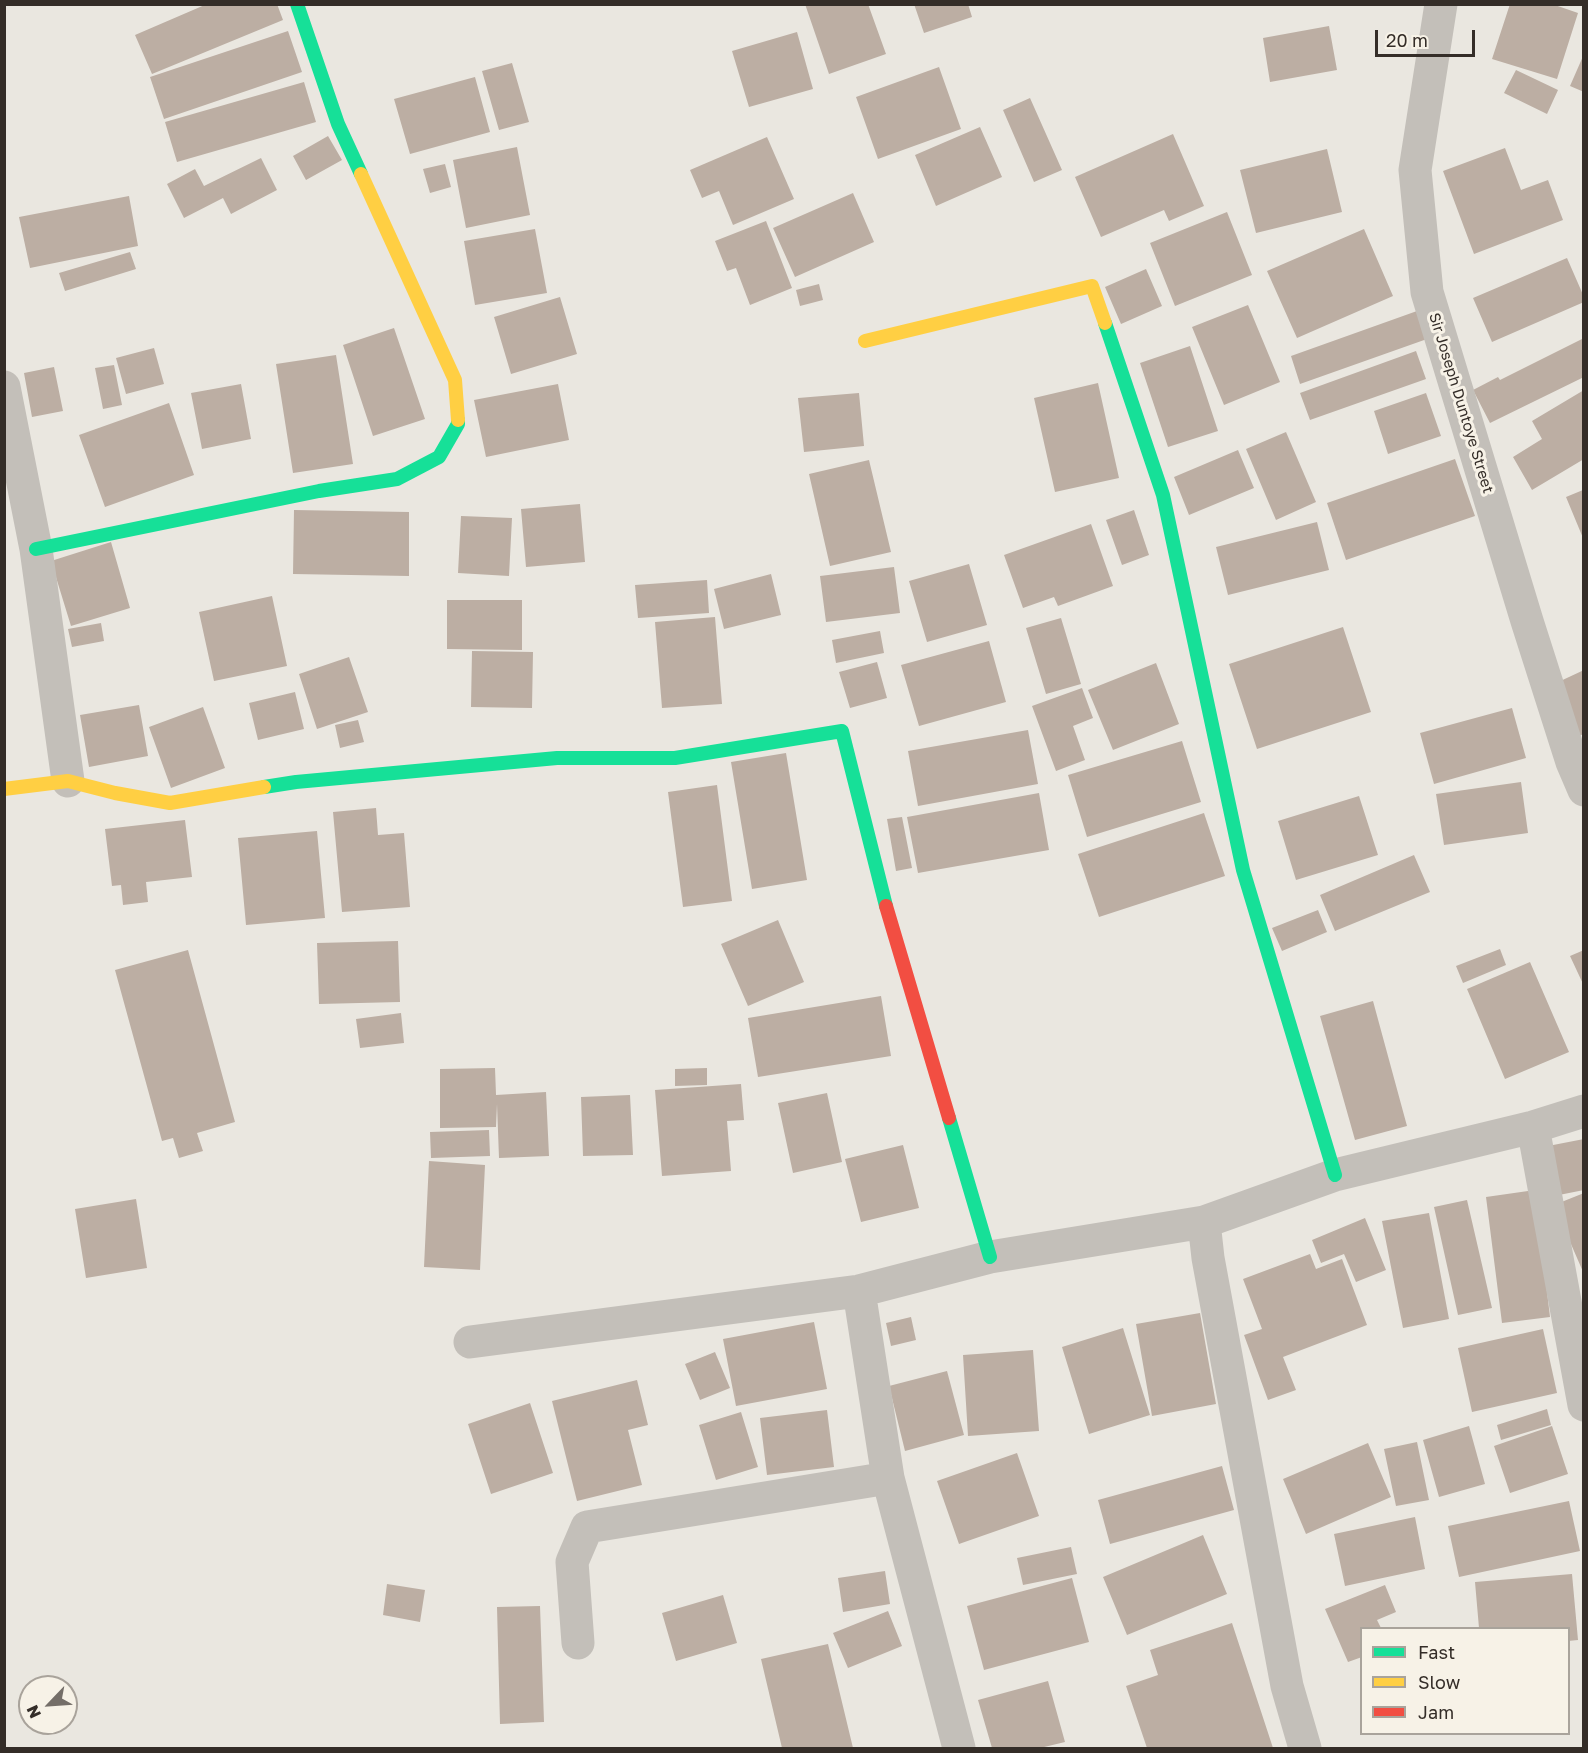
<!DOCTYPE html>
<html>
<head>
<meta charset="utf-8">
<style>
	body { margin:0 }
	#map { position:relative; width:1588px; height:1753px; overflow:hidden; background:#eae7e0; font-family:"Golos Text",sans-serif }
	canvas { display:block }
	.frame { position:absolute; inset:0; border:6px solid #342d28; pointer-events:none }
	.legend { position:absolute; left:1360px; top:1627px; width:210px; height:108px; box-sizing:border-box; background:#f7f2e7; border:2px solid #a9a39b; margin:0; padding:8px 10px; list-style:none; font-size:18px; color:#342d28 }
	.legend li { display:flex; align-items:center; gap:12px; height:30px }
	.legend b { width:30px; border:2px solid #a9a39b }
	.north { position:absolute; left:18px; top:1675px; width:60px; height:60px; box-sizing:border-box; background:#f7f2e7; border:2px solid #a9a39b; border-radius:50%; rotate:245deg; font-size:16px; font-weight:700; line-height:24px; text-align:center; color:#342d28 }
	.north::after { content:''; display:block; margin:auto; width:21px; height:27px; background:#746e68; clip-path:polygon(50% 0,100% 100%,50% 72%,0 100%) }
	.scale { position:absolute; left:1375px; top:30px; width:100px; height:27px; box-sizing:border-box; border:3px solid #342d28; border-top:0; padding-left:8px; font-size:18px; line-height:21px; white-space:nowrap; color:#342d28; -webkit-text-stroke:4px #f7f2e7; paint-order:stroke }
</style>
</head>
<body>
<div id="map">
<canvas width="1588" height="1753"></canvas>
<div class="frame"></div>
<ul class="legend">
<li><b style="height:8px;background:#16e098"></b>Fast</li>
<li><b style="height:8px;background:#ffcf43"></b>Slow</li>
<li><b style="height:8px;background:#f24e42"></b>Jam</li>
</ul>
<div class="north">N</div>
<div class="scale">20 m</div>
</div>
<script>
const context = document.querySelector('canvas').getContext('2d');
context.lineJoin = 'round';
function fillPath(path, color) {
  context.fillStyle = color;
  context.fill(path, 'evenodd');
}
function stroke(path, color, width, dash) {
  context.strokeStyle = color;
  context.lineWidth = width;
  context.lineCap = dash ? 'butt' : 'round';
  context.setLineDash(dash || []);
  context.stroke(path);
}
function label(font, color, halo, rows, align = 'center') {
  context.font = font + ' "Golos Text",sans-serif';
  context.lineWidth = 6;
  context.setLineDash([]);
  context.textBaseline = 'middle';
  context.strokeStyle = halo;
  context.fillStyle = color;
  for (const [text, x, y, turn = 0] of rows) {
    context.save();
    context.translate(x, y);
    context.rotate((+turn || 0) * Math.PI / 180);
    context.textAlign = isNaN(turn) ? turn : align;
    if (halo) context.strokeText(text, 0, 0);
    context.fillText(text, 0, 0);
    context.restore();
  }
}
const building = new Path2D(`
	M207,4h70l6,16 -131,54 -17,-39z
	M805,4h63l18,50 -57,20z
	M914,4h54l4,13 -48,16z
	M1510,4h42l26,9 -21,66 -65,-20z
	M1329,26l8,44 -67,12 -7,-44z
	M288,31l14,41 -138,47 -14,-42z
	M797,32l16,57 -64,18 -17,-56z
	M1584,54v38l-14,-6z
	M512,63l17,59 -30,8 -17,-59z
	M939,67l22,62 -83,30 -22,-62z
	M1516,70l42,20 -11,24 -43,-21z
	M475,77l15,55 -80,22 -16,-55z
	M304,82l12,40 -139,40 -12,-40z
	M1030,98l32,72 -28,12 -31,-72z
	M980,127l22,50 -66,29 -21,-51z
	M1173,134l31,72 -35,15 -5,-11 -63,27 -26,-60z
	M328,136l14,24 -36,20 -13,-24z
	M767,137l27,62 -61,26 -14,-34 -17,7 -12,-28z
	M517,147l13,68 -64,13 -13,-68z
	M1505,148l16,42 27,-10 15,40 -89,34 -31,-83z
	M1327,149l15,63 -86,21 -16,-63z
	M261,158l16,32 -46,24 -8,-16 -39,20 -17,-34 28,-15 9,17z
	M445,164l6,23 -21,6 -7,-24z
	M853,193l21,49 -79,35 -22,-49z
	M129,196l9,50 -108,22 -11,-51z
	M1227,212l25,63 -77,31 -25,-63z
	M766,221l26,67 -42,17 -14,-37 -9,3 -12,-30z
	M535,229l12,64 -72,12 -11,-64z
	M1364,229l29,67 -96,42 -30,-67z
	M130,252l6,17 -71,22 -6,-18z
	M1567,258l17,39v5l-92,40 -19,-44z
	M1146,269l16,37 -41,18 -16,-37z
	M819,284l4,16 -23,6 -4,-16z
	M560,297l17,57 -66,20 -17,-57z
	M1248,305l32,77 -56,23 -32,-78z
	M1417,311l10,28 -127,45 -9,-28z
	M394,328l31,91 -52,17 -30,-91z
	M1584,338v39l-94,46 -17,-33 25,-13 2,3z
	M1190,346l28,85 -50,16 -28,-84z
	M154,348l10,36 -38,10 -10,-36z
	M1416,351l10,28 -116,41 -10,-27z
	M336,355l17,109 -60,9 -17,-109z
	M114,365l8,40 -19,4 -8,-41z
	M54,367l9,44 -31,6 -8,-44z
	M1098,383l21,95 -64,14 -21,-94z
	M241,384l10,55 -49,10 -11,-56z
	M558,384l11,56 -83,17 -12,-57z
	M1584,390v69l-52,31 -19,-33 29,-18 -10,-18z
	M859,393l5,53 -60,6 -6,-54z
	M1426,393l15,43 -53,18 -14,-43z
	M169,403l25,72 -89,32 -26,-72z
	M1286,432l30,70 -40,18 -30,-71z
	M1238,450l16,38 -65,27 -15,-38z
	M1455,459l20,57 -129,44 -19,-57z
	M869,460l22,92 -61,14 -21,-92z
	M1583,490v48l-17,-41z
	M580,504l5,58 -59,5 -5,-58z
	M294,510l115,2v64l-116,-2z
	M1134,510l15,45 -27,10 -16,-45z
	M461,516l51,2 -3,58 -51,-3z
	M1317,522l12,48 -101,25 -12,-48z
	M1091,524l22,62 -55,20 -4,-9 -31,11 -19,-53z
	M111,542l19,66 -59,18 -20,-65z
	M969,564l18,61 -60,17 -18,-61z
	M894,567l6,46 -74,9 -6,-46z
	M771,574l10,41 -57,14 -10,-40z
	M707,580l2,33 -71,5 -3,-33z
	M272,596l15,70 -73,15 -15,-69z
	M447,600h75v50l-75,-1z
	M715,617l7,87 -60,4 -7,-86z
	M1061,618l20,66 -35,10 -20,-66z
	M101,623l3,18 -32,6 -4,-18z
	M1343,627l28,85 -114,37 -28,-85z
	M880,631l4,22 -48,10 -4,-23z
	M989,641l17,61 -87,24 -18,-61z
	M472,651l61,1 -1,56 -61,-1z
	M349,657l19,55 -51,17 -18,-55z
	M877,662l10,36 -37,10 -11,-36z
	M1156,663l23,61 -66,26 -25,-60z
	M1584,670v64l-6,2 -24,-52z
	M1082,688l11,30 -20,8 12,34 -29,11 -24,-65z
	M295,692l9,37 -46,11 -9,-37z
	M139,705l9,51 -59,11 -9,-52z
	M203,707l22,61 -54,20 -22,-61z
	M1512,708l14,50 -92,26 -14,-51z
	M358,720l6,22 -24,6 -5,-23z
	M1028,730l10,54 -120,22 -10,-55z
	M1182,741l19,61 -114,35 -19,-62z
	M786,753l21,127 -55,9 -21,-127z
	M1521,782l7,51 -84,12 -8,-51z
	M717,785l15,116 -49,6 -15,-115z
	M1039,793l10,57 -131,23 -11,-56z
	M1359,796l19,59 -82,25 -18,-59z
	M376,808l2,27 26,-2 6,74 -68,5 -9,-100z
	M1204,813l21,63 -126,41 -21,-63z
	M902,817l10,51 -16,3 -9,-52z
	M185,820l7,57 -46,5 2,20 -25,3 -2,-20 -9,1 -7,-57z
	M317,831l8,87 -79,7 -8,-87z
	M1414,855l16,37 -95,39 -15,-36z
	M1318,910l9,22 -45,19 -10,-23z
	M778,920l26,62 -56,24 -27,-62z
	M398,941l2,61 -81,2 -2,-61z
	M1500,949l6,16 -43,18 -7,-17z
	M188,950l47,172 -38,11 6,18 -24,7 -6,-20 -11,3 -47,-171z
	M1584,950v36l-14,-30z
	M1530,962l39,90 -64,27 -38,-90z
	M881,996l10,60 -133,21 -10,-59z
	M1373,1001l34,125 -52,14 -35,-124z
	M401,1013l3,30 -44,5 -4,-29z
	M495,1068l1,27 50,-3 3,64 -50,2 -2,-54 -1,23 -56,1v-59z
	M707,1068v17l-32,1v-17z
	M741,1084l3,36 -17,1 4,50 -69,5 -7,-86z
	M827,1093l15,69 -49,11 -15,-70z
	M630,1095l3,60 -50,1 -2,-59z
	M489,1130l1,26 -59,2 -1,-26z
	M1584,1139v51l-25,5 -11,-49z
	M903,1145l16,63 -58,14 -16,-63z
	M429,1161l56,4 -5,105 -56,-3z
	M1535,1190l15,127 -48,6 -16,-126z
	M1584,1193v81l-30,-69z
	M136,1199l11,69 -61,10 -11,-69z
	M1467,1200l25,108 -34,7 -24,-108z
	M1429,1213l20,106 -46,9 -21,-107z
	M1365,1218l21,52 -30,12 -12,-28 -23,9 -9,-23z
	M1310,1254l6,15 26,-10 25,66 -84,32 13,33 -28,10 -24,-65 18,-6 -19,-50z
	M1200,1313l16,91 -64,12 -16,-92z
	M911,1317l5,23 -25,6 -5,-23z
	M814,1322l13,67 -91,17 -13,-67z
	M1123,1328l27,87 -61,19 -27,-87z
	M1543,1329l14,64 -85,19 -14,-64z
	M1033,1350l6,81 -71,5 -5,-81z
	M715,1352l15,36 -30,12 -15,-36z
	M947,1371l17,64 -59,16 -16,-65z
	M637,1380l11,45 -20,5 14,55 -65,16 -25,-100z
	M530,1403l23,70 -62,21 -23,-70z
	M1547,1409l4,16 -50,15 -4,-15z
	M827,1410l7,57 -67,8 -7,-57z
	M741,1412l17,55 -42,13 -17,-55z
	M1469,1426l16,58 -46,13 -16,-57z
	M1552,1426l16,48 -58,19 -16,-47z
	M1417,1442l12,58 -33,6 -12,-57z
	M1368,1443l23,54 -85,37 -23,-55z
	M1017,1453l22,63 -80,28 -22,-63z
	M1222,1466l12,44 -124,34 -12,-44z
	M1569,1501l11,50 -121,26 -11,-51z
	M1415,1517l10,52 -80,17 -11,-52z
	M1203,1535l24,59 -100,41 -24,-58z
	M1071,1547l6,27 -54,11 -6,-27z
	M885,1571l5,33 -47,8 -5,-34z
	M1572,1574l6,66 -10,1v-13h-89l-4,-46z
	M1072,1578l17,64 -105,28 -17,-64z
	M387,1584l38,6 -5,32 -37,-7z
	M1385,1585l11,27 -19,8 4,8h-19v29l-14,5 -23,-53z
	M723,1595l14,48 -61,18 -14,-48z
	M540,1606l4,116 -44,2 -3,-117z
	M888,1611l14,35 -54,22 -15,-35z
	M1232,1623l41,125h-126l-21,-62 32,-11 -8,-25z
	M828,1644l25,104h-71l-21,-89z
	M1048,1681l17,61 -25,6h-48l-14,-48z`);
const street = new Path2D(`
	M1441,4l-26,166 12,122 100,329 45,141 12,28
	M4,387l32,162 32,232
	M1533,1127l51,278
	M1204,1222l4,36 79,428 18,62
	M859,1291l29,187 71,270
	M470,1342l389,-51 131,-34 214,-35 131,-47 198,-48 51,-16
	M578,1643l-6,-81 15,-35 301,-49`);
const fast = new Path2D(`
	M297,4l41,120 23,50
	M1105,323l58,172 80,375 92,305
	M36,549l283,-58 78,-12 42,-22 19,-33v-4
	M264,787l32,-5 261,-24h118l167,-27 44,175
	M949,1118l41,139`);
const slow = new Path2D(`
	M361,174l94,206 3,40
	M865,341l227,-55 13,37
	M4,789l64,-8 47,12 55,10 94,-16`);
const jam = new Path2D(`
	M886,906l63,212`);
const streetNames = [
	["Sir Joseph Duntoye Street",1461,403,73]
];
fillPath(building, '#bcaea3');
stroke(street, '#c3bfb9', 33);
stroke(fast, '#16e098', 14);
stroke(slow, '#ffcf43', 14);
stroke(jam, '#f24e42', 14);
label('15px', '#342d28', '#f7f2e7', streetNames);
</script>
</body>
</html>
